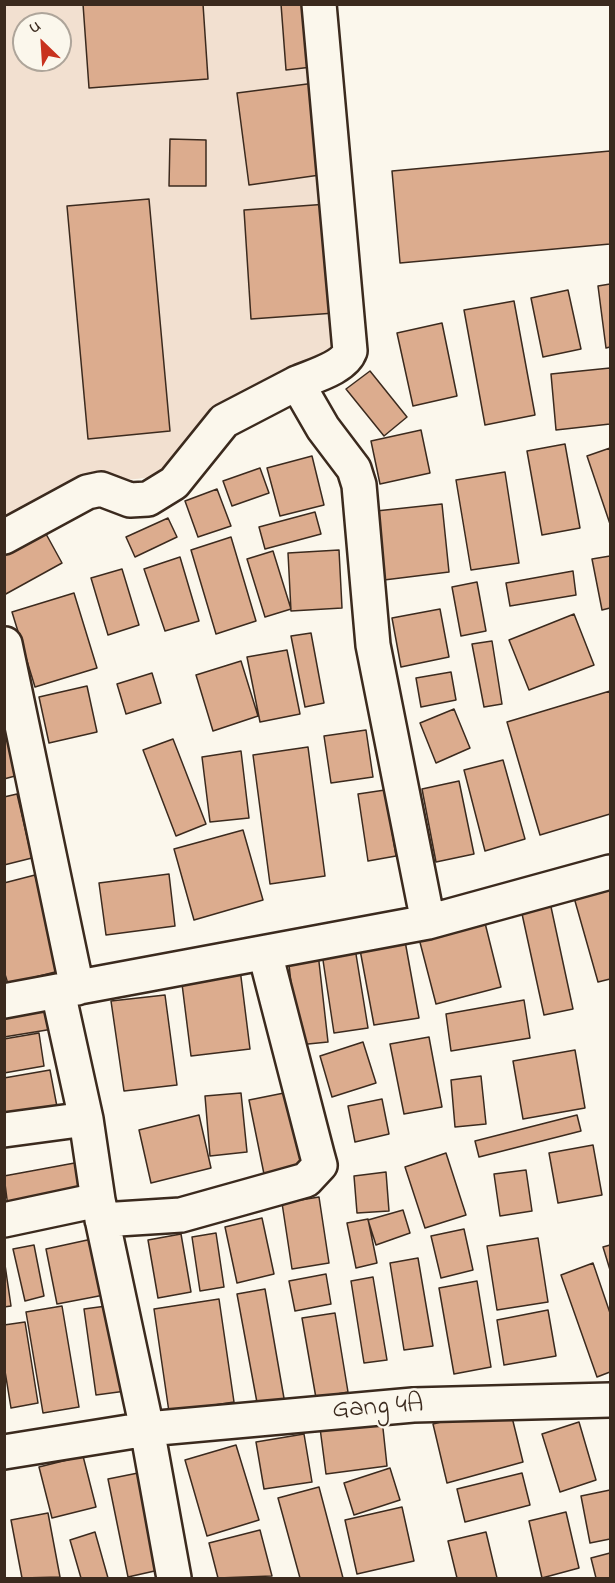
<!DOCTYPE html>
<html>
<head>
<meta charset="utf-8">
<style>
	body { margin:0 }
	#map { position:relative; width:615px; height:1583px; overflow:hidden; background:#fbf7ec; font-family:"Indie Flower",sans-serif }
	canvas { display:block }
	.frame { position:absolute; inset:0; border:6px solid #3b2a1e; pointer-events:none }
	.north { position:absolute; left:12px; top:12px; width:60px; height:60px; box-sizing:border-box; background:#fbf7ec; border:2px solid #aea59a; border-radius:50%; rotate:335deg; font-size:16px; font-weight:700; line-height:24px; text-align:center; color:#3b2a1e }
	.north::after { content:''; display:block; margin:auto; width:21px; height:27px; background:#c8321e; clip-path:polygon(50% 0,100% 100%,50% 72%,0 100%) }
</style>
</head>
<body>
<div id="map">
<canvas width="615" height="1583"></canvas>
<div class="frame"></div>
<div class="north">U</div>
</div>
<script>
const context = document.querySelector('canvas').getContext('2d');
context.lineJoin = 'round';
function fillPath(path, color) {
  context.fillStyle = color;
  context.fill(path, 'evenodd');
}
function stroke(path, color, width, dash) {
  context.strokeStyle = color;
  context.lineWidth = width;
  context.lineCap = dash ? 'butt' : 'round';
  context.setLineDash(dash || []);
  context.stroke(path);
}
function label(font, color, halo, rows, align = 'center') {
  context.font = font + ' "Indie Flower",sans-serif';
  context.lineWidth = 4.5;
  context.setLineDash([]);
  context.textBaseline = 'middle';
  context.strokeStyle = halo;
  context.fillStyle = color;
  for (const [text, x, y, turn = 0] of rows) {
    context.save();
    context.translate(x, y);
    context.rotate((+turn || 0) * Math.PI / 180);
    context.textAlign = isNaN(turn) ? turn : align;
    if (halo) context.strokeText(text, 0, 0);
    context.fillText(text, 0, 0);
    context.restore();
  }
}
const built = new Path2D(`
	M5,5h306l28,349 -164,121 -89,9 -81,46zM24,24h36v36h-36z`);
const building = new Path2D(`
	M83,4h120l5,75 -119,9z
	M281,4h26l5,63 -26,3z
	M315,83l12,91 -78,11 -12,-92z
	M170,139l36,1v46h-37z
	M610,151v93l-210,19 -8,-92z
	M149,199l21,232 -82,8 -21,-233z
	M328,204l7,109 -84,6 -7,-109z
	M610,284v63l-4,1 -8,-62z
	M568,290l13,59 -38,8 -12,-59z
	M514,301l21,114 -50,10 -21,-115z
	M442,323l15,73 -44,10 -16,-73z
	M610,368v56l-54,6 -5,-56z
	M370,371l37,46 -23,19 -38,-47z
	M421,430l9,43 -50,11 -9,-43z
	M565,444l15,84 -38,7 -15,-84z
	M610,448v76l-23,-68z
	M312,456l12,49 -44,11 -13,-48z
	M260,468l9,25 -37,13 -9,-25z
	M505,472l14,91 -48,7 -15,-90z
	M217,489l14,37 -33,11 -13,-36z
	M442,504l7,68 -65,8 -8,-69z
	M315,512l6,22 -56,15 -6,-22z
	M168,518l9,19 -42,20 -9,-20z
	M40,523l22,40 -58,32v-51z
	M231,537l25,84 -40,13 -25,-84z
	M339,550l3,58 -51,3 -3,-58z
	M273,551l18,58 -26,8 -18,-58z
	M610,556v52l-8,2 -10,-51z
	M180,557l19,64 -34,10 -21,-62z
	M122,569l17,56 -31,10 -17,-57z
	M573,571l3,24 -66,11 -4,-23z
	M477,582l9,49 -25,5 -9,-49z
	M74,593l23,75 -62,19 -23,-75z
	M440,609l9,48 -48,10 -9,-49z
	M574,614l20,51 -65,25 -20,-50z
	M311,633l13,70 -19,4 -14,-71z
	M492,641l10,63 -18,3 -12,-63z
	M287,650l13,64 -40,8 -13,-65z
	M241,661l17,55 -45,15 -17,-56z
	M451,672l5,28 -35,7 -5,-29z
	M152,673l9,30 -35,11 -9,-30z
	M87,686l10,46 -48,11 -10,-46z
	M610,691v123l-70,21 -33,-113z
	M454,709l16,39 -34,15 -16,-40z
	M4,717l22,56 -22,6z
	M366,730l7,47 -42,6 -7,-47z
	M173,739l33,85 -30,12 -33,-86z
	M308,747l17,129 -55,8 -17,-129z
	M241,751l8,67 -39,4 -8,-65z
	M503,760l22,79 -40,12 -21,-81z
	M459,781l15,73 -38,8 -14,-73z
	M385,790l11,66 -28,5 -10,-67z
	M17,794l15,64 -28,7v-68z
	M243,830l20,70 -69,20 -20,-71z
	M169,874l6,52 -69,9 -7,-52z
	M35,875l24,96 -51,13 -4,-13v-88z
	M610,883v96l-12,3 -25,-88z
	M548,893l25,116 -29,6 -25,-115z
	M482,911l19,76 -65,17 -20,-77z
	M403,930l16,88 -45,7 -16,-86z
	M354,942l14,86 -34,5 -13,-86z
	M318,953l10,89 -30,3 -10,-89z
	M240,969l10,80 -59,7 -10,-80z
	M165,995l12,90 -53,6 -13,-90z
	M47,997l6,32 -49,8v-33z
	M524,1000l6,38 -79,13 -5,-37z
	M39,1033l5,33 -40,7v-34z
	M429,1037l13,70 -38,7 -14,-70z
	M363,1042l13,41 -44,14 -12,-41z
	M575,1050l10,58 -62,11 -10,-58z
	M50,1070l8,42 -54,10v-44z
	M481,1076l5,48 -31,3 -4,-47z
	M289,1092l16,73 -41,9 -15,-74z
	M241,1093l6,59 -37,4 -5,-60z
	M382,1099l7,35 -34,8 -7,-36z
	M199,1115l12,53 -60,15 -12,-53z
	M577,1115l4,16 -102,26 -4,-16z
	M593,1145l9,50 -44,8 -9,-50z
	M446,1153l20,62 -41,13 -20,-61z
	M80,1162l5,31 -77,14 -4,-31z
	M526,1170l6,41 -32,5 -6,-42z
	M386,1172l3,39 -32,2 -3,-37z
	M319,1197l10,66 -37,6 -10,-66z
	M403,1210l7,23 -34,12 -8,-25z
	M262,1218l12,56 -37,9 -12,-56z
	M368,1219l9,44 -21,5 -9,-45z
	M464,1229l9,41 -32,8 -10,-42z
	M216,1233l8,54 -24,4 -8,-54z
	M181,1234l10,58 -33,6 -10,-58z
	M538,1238l10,64 -51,8 -10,-64z
	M92,1239l12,56 -47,9 -11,-55z
	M34,1245l10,51 -19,5 -12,-52z
	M610,1245v25l-7,-23z
	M4,1258l7,48 -7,1z
	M418,1258l15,88 -29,4 -14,-87z
	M593,1263l17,50v59l-13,5 -36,-102z
	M326,1274l5,30 -36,7 -6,-30z
	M373,1277l14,83 -23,3 -13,-82z
	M477,1281l14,86 -37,7 -15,-86z
	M265,1289l20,115 -27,4 -21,-114z
	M219,1299l15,103 -65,10 -15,-103z
	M114,1305l12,86 -30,4 -12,-86z
	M62,1306l17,101 -36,6 -17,-101z
	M548,1310l8,46 -52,9 -7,-45z
	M335,1313l13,79 -32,6 -14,-80z
	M25,1322l13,81 -27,5 -7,-43v-40z
	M509,1405l14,57 -76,21 -14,-59z
	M382,1419l5,47 -61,8 -6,-46z
	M579,1422l17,58 -36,12 -18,-58z
	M304,1434l8,48 -48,7 -8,-47z
	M236,1445l23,75 -52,16 -22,-76z
	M83,1456l13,51 -44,11 -13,-51z
	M390,1468l10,32 -46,15 -10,-32z
	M138,1473l21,97 -31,7 -20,-98z
	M522,1473l8,32 -65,17 -8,-33z
	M319,1487l24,91h-43l-22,-80z
	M610,1490v49l-20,4 -9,-47z
	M402,1507l12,54 -57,13 -12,-54z
	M566,1512l13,56 -37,10 -13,-57z
	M48,1513l12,64 -38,1 -11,-58z
	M260,1530l12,46 -54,2 -9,-35z
	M95,1532l13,46h-27l-11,-38z
	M486,1532l11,46h-40l-9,-37z
	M610,1553v25h-14l-5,-20z`);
const street = new Path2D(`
	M319,4l31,347c-6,17 -37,25 -53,32l26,45 31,41 5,16 14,160 55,277
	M4,537l83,-45 14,-3 29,11 18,-1 26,-16 50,-62 73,-38
	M5,644l72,344
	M58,992l28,127 12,81 49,229 27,149
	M4,1001l424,-79 182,-50
	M4,1130l82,-11
	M4,1220l94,-20
	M102,1220l79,-5 125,-35 14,-15 -3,-11 -52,-201
	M4,1452l143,-23 266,-24 197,-5`);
const streetNames = [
	["Gang 4A",378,1409,-4]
];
fillPath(built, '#f2e0d0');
fillPath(building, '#dcac8e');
stroke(building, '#3b2a1e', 1.5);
stroke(street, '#3b2a1e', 38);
stroke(street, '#fbf7ec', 33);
label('27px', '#3b2a1e', '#fbf7ec', streetNames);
</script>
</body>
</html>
